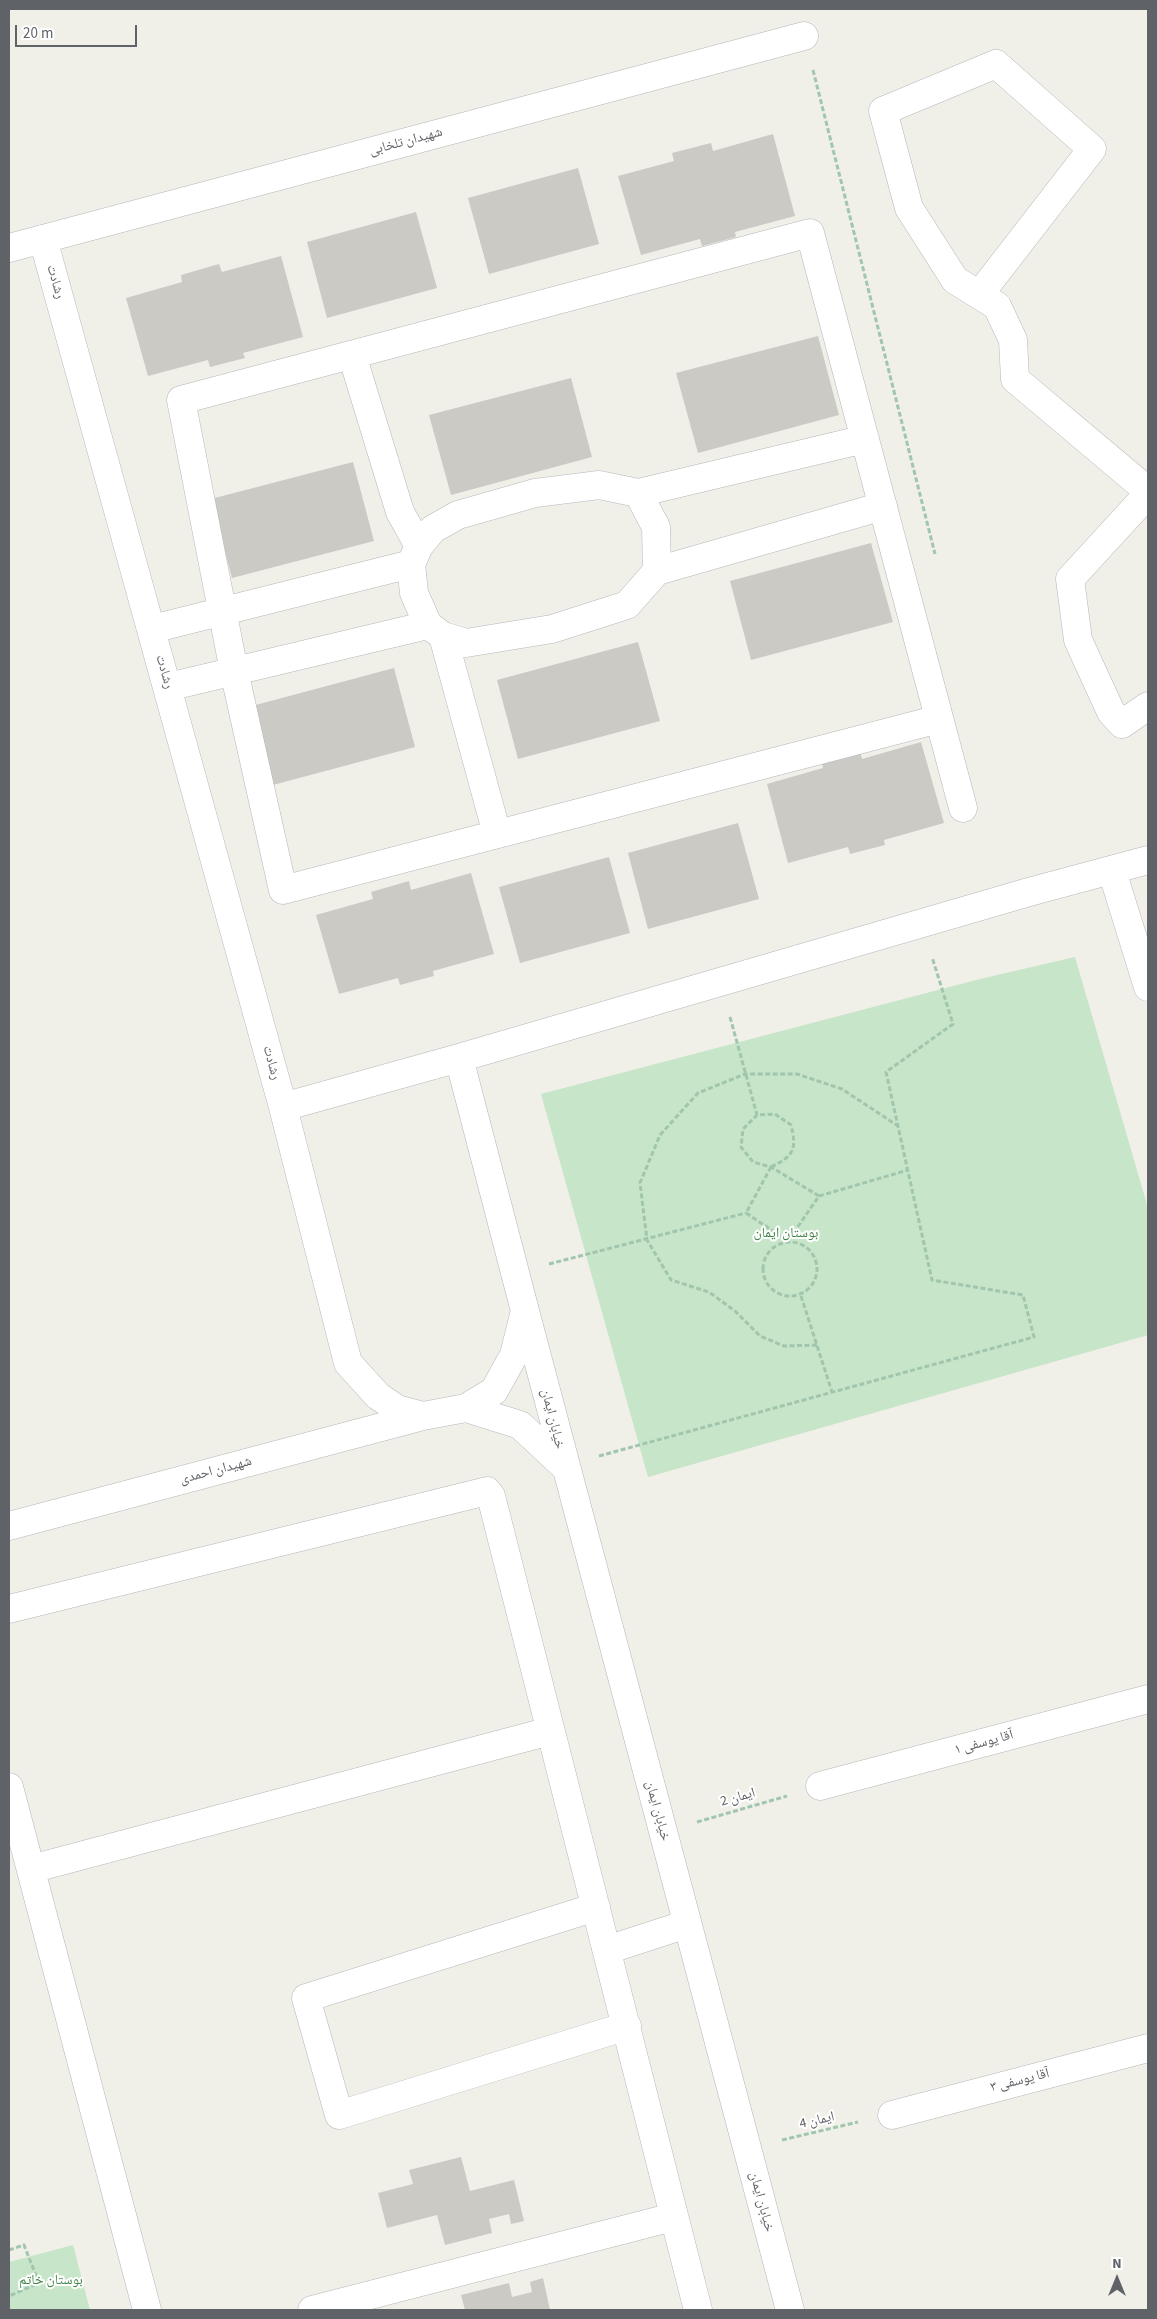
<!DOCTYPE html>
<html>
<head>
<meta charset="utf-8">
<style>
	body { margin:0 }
	#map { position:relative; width:1157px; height:2319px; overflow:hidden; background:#f0efe8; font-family:"Source Sans 3",sans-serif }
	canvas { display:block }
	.frame { position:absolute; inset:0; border:10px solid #5f6267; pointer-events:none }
	.north { position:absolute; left:1092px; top:2254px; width:50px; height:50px; -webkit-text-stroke:4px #fff; paint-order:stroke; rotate:0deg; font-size:14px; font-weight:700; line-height:20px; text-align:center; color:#5f6267 }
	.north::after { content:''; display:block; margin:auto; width:18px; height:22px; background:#5f6267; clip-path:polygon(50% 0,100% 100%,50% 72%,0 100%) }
	.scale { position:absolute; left:15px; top:25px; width:122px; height:22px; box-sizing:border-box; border:2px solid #5f6267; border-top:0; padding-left:6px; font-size:15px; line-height:18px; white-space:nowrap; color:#5f6267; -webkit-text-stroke:4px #fff; paint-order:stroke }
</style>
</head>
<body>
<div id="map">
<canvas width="1157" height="2319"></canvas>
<div class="frame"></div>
<div class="north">N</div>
<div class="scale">20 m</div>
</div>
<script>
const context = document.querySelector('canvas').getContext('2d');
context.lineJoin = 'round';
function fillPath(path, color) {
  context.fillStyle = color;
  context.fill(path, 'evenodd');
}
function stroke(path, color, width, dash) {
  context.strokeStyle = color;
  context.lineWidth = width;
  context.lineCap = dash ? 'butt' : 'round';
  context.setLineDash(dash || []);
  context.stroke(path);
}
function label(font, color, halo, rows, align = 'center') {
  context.font = font + ' "Source Sans 3","Noto Naskh Arabic",sans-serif';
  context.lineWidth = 4;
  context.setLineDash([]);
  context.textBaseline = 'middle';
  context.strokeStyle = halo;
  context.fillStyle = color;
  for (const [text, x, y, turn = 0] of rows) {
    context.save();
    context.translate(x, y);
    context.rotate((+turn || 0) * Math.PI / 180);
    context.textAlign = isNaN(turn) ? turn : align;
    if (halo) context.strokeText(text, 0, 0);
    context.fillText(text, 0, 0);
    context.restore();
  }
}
const green = new Path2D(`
	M1075,957l73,251v127l-500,142 -107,-383 439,-115z
	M73,2245l17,65h-81v-48z`);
const building = new Path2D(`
	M773,134l22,82 -60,16 1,5 -34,9 -2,-7 -59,16 -23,-79 56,-15 -2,-8 39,-10 2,8z
	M578,168l21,76 -110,30 -21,-76z
	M416,212l21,76 -110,30 -20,-76z
	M281,256l22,81 -60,16 2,5 -35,9 -2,-7 -60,16 -22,-78 56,-16 -1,-7 38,-11 3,8z
	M818,336l21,79 -141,38 -22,-80z
	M571,378l21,79 -141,38 -22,-80z
	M353,462l21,79 -142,37 -21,-79z
	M871,543l22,79 -142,38 -21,-79z
	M638,642l22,79 -142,38 -21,-79z
	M394,668l21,79 -142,38 -21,-79z
	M921,742l23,81 -60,17 1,5 -35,9 -2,-7 -60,16 -21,-79 56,-16 -2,-7 39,-10 2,8z
	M738,823l21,76 -111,30 -20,-76z
	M609,857l21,76 -110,30 -21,-76z
	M471,873l23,81 -61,17 1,5 -34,9 -2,-7 -59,16 -23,-79 57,-16 -2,-7 38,-11 2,9z
	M461,2157l9,34 44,-11 10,41 -13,3 -2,-10 -20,5 3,14 -47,12 -8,-30 -50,13 -9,-35 35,-9 -4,-14z
	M543,2278l7,32h-85l-4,-15 48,-12 3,14 20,-5 -2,-10z`);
const path = new Path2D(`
	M813,70l122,484
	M730,1017l27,98
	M771,1167c23,-11 26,-18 20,-42l-16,-11 -18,1 -14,14 -2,18 12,15 18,5 48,29 -31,45 -42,-28 25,-46
	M819,1196l89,-26
	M763 1269a27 27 0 1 1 54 0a27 27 0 1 1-54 0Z
	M549,1264l197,-51
	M801,1296l31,96
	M817,1345l-33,1 -24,-10 -25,-25 -26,-19 -38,-12 -24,-40 -7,-57 20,-48 38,-42 47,-19h52l45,15 56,37
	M599,1456l435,-119 -11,-42 -91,-15 -46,-208 67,-48 -21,-67
	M697,1822l90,-26
	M782,2140l76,-18
	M9,2250l15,-5 15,38 -30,13`);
const minor = new Path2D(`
	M43,239l761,-203
	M979,295l113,-146 -96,-85 -113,47 26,97 46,72 42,26 16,34 2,39 133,112
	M352,355l48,157 19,34
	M599,485l39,8 18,34 1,44 -30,34 -75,24 -86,14 -23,-7 -15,-11 -14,-32 -3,-29 8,-18 14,-17 25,-14 77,-22z
	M638,493l227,-54
	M1148,494l-78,85 8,61 33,72 11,12 26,-18
	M657,571l226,-65
	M152,629l259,-65
	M443,636l54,198
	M168,687l260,-62
	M939,719l-656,171 -49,-219 -53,-271 629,-167 153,575
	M9,1609l478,-118 4,5 207,814
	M820,1786l328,-87
	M9,1787l138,523
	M31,1869l519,-138
	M596,1907l-290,91 33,117 288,-89
	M607,1950l80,-26
	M892,2115l256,-67
	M312,2310l361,-93`);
const tertiary = new Path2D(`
	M9,248l34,-9 240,868
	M1112,871l36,116
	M459,1058l66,253 -11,44 -20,36 -28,17 -43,8 -26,-7 -19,-13 -30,-33 -65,-256z
	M459,1058l570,-166 119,-32
	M525,1311l265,999
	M466,1408l54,17 44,41
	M9,1526l414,-110`);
const streetNames = [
	["شهیدان تلخابی",406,142,-15],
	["رشادت",55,282,74],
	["رشادت",164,672,74],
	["رشادت",271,1063,75],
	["خیابان ایمان",552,1419,76],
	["شهیدان احمدی",216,1471,-15],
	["آقا یوسفی ۱",984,1743,-15],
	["ایمان 2",738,1798,-16],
	["خیابان ایمان",657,1811,75],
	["آقا یوسفی ۳",1020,2081,-14],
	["ایمان 4",817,2121,-13],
	["خیابان ایمان",761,2202,75]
];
const parkNames = [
	["بوستان ایمان",786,1234],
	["بوستان خاتم",51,2281]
];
fillPath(green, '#c7e5c9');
fillPath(building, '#cccac5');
stroke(minor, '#b5b7bb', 29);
stroke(tertiary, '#b5b7bb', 29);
stroke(path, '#a0c6ae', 3, [5, 2.5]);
stroke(minor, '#fff', 28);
stroke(tertiary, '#fff', 28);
label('14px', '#5f6267', '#fff', streetNames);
label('14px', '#3c8243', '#fff', parkNames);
</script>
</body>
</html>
